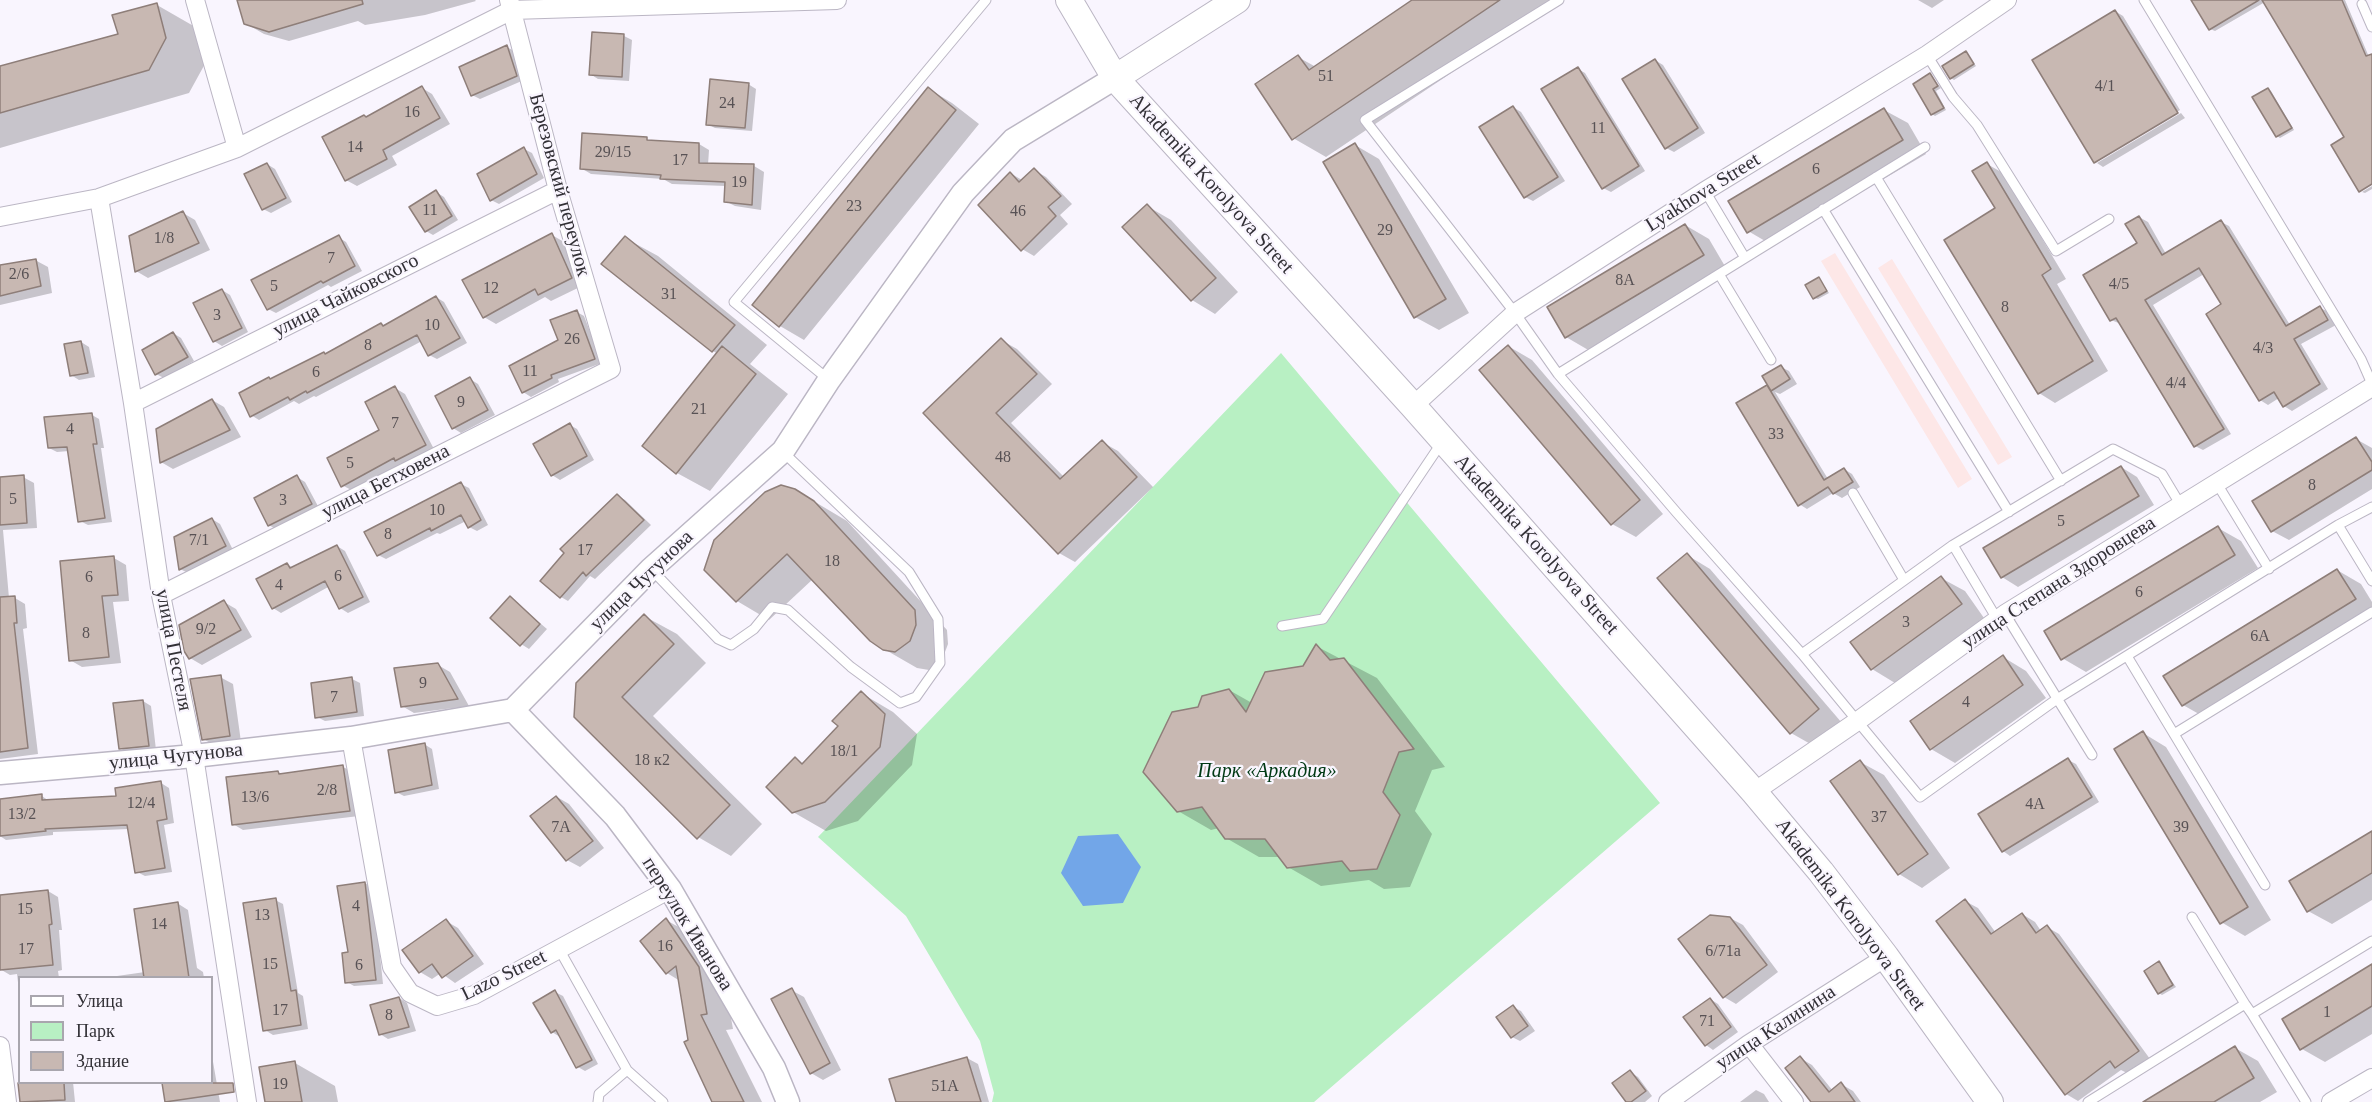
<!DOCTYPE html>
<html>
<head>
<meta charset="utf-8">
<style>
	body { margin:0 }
	#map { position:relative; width:2372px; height:1102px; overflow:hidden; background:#f9f5fe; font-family:Georgia,serif }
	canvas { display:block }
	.legend { position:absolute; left:18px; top:976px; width:195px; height:108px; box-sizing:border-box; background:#f9f5fe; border:2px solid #a9a6ae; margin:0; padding:8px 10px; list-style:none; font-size:18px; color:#323036 }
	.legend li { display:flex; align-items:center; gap:12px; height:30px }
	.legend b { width:30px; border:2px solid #a9a6ae }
</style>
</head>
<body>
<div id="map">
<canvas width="2372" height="1102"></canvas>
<ul class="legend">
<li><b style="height:8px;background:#fff"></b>Улица</li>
<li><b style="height:16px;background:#b8f0c3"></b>Парк</li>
<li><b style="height:16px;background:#c8b8b2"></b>Здание</li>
</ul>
</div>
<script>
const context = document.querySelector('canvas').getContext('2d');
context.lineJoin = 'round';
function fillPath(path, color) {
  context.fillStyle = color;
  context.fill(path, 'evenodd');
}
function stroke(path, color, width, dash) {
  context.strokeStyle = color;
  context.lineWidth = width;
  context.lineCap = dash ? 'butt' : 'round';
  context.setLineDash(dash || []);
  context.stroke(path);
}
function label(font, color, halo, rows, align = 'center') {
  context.font = font + ' Georgia,serif';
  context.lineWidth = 4.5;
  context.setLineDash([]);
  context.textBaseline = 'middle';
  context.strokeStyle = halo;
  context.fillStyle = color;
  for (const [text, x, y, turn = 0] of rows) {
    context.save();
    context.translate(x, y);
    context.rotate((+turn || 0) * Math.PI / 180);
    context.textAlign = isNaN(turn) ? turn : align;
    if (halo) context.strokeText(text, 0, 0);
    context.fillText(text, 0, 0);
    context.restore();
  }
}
const industrial = new Path2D(`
	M1835,253l137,226 -14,9 -137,-227z
	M1892,259l120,198 -14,8 -120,-197z`);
const green = new Path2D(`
	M1281,353l379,450 -346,299h-322l2,-9 -14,-52 -74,-125 -88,-79z`);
const water = new Path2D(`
	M1118,834l23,33 -18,36 -40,3 -22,-33 17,-37z`);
const shadow = new Path2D(`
	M239,0h236l1,1 -51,14 -60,10 -7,-4 -69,20 -25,-7 -19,-11z
	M1415,0h145l-234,157 -33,-19 5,-81 18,10z
	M1918,0h26l-12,8z
	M2193,0h152l24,57 3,-1v126l-107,-180 -50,29 -5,-2z
	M157,5l40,23 9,34 -17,31 -189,55v-80l120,-33z
	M2115,11l8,5 57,94 -83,50v3l-63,-103z
	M624,36l8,4 -3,41 -31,-2 -8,-5z
	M507,47l7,4 10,29 -44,19 -8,-4z
	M1966,53l10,13 -22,14 -3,-2z
	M1655,60l8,5 42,68 -31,19 -8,-4z
	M1578,69l7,4 60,98 -34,21 -8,-4z
	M1930,75l11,13 -5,3 10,19 -11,6 -3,-2z
	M748,84l8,5 -4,42 -37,-3 -8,-4z
	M422,88l10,6 18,30 -58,32 5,9 -40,21 -11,-6 21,-62z
	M929,89l23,14 27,21 -175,216 -24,-14 -26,-22z
	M2268,89l3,2 23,39 -14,8 -3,-2z
	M1513,107l8,5 44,69 -32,20 -8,-4z
	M1884,110l24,13 18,31 -154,91 -24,-14z
	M2181,113l4,5 -82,49 -6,-4z
	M646,139l6,3 47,2 10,6 -1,15 46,1 10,6 -3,38 -26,-4 -10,-5 1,-15 -54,-2 -9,-5 -72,-5 -10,-6z
	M1355,145l24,14 90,154 -30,17 -24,-13z
	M524,149l8,4 12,25 -45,26 -8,-4z
	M267,164l8,5 17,33 -21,11 -8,-4z
	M1987,164l16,9 63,106 -9,5 51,87 -53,32 -16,-10z
	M1034,170l12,7 26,27 -12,11 8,9 -34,32 -12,-7 -12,-76 12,7z
	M2372,186v3l-7,4 -3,-1z
	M436,192l8,5 14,23 -25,15 -7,-4z
	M1147,206l24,14 67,72 -23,22 -23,-14z
	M183,213l12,7 15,30 -62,28 -12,-7z
	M2139,217l9,5 18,32 55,-32 8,4 61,99 30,-17 9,4 7,13 -35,19 27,45 -36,22 -8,-5 -5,-8 -11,7 -8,-5 -37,-95 -19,-31 -51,31 78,129 -28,16 -8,-4 -74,-122 -10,-4 28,-76z
	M1685,225l24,14 17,29 -136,83 -24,-14z
	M552,235l12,7 20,43 -33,16 -6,-4 -49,27 -12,-7z
	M338,237l8,5 16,29 -31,16 -3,-2 -52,28 -8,-4z
	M625,238l33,18 109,89 -17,19 38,30 -78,97 -33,-18 41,-119 -5,-3z
	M35,260l13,7 4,26 -52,12v-39z
	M1819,279l10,14 -11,6 -4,-1z
	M222,290l8,5 18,37 -26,14 -8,-5z
	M436,297l8,5 23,41 -30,16 -8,-4 -7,-14 -106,56 -2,-1 -15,8 -5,-3 -35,19 -8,-5 21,-35 112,-53z
	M577,312l7,4 18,47 -44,16 1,3 -28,15 -8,-5 -12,-25 49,-26z
	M173,333l8,5 13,23 -30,17 -8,-4z
	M1001,340l16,9 35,35 -41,39 53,54 38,-35 16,9 35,36 -78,75 -16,-9 -133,-140z
	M81,342l8,5 6,30 -16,3 -8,-5z
	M1508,346l24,14 131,154 -27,23 -24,-13z
	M1781,367l8,4 8,13 -17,10 -5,-2 53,87 16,-10 8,5 8,13 -18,11 -9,-5 -26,16 -8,-5 -32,-118 4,3z
	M470,379l8,5 17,31 -34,18 -8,-5z
	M395,388l10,6 30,57 -82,40 -11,-6 39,-54z
	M212,400l12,7 17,30 -68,32 -12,-7z
	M92,415l7,4 5,29h-3l11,74 -24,3 -8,-4 -11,-70 -12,1 -8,-4z
	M570,425l7,4 17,31 -34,20 -8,-5z
	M2356,439l16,9v41l-83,51 -17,-9z
	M2121,467l16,10 17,28 -136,82 -16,-10z
	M23,477l11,6 3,45 -34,2 6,68h6l10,6 2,24 -4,1 15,125 -38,5v-281z
	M297,477l8,5 14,26 -42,22 -8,-5z
	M461,484l8,4 19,37 -11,6 -8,-4 -3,-6 -26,13 -3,-1 -51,26 -8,-4z
	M795,490l52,31 100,109 1,14 -6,16 -13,10 -12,-2 -33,-19 -71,-70 -44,41 -32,-19z
	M618,496l7,4 26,25 -56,54 -5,-3 -22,25 -7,-4z
	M212,519l8,5 13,26 -45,23 -8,-4z
	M2218,528l23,13 17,27 -172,104 -24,-14z
	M337,546l8,5 25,51 -22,11 -8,-5 -10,-22 -49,27 -8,-5 14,-44 6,4z
	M1687,555l23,14 132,154 -28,23 -23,-13z
	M114,558l12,7 3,36 -16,1 8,61 -39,4 -12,-7 -6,-48z
	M2337,570l24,14 11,18v14l-166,102 -23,-13z
	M1941,578l24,13 19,27 -89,65 -23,-14z
	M510,598l37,31 -18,20 -8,-5z
	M224,602l12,7 16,28 -50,28 -12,-7z
	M644,616l33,18 29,29 -53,53 109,108 -31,32 -33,-19 -122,-121z
	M1316,646l61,32 68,89 -13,3 -17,41 17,23 -22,53 -26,2 -15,-9 -48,6 -33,-19 -7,-10h-22l-33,-19 -7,-10 -8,2 -33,-19 21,-103 30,-18 23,13 52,-36z
	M2003,657l23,14 20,27 -91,65 -24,-14 -19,-27z
	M438,665l12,7 19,34 -55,7 -12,-7z
	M220,677l13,7 8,58 -25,4 -13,-7z
	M352,679l8,4 4,33 -39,5 -8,-4z
	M861,693l32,19 24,22 -5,31 -54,56 -32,10 -33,-19 3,-53 7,5 37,-38z
	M143,701l8,5 5,44 -28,3 -8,-5z
	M2143,733l23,14 105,173 -26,16 -24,-14z
	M424,744l8,5 7,40 -35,7 -8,-4z
	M2068,760l8,4 23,38 -89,54 -7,-5z
	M1860,762l24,13 66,93 -28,20 -23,-14z
	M343,767l10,5 6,44 -116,14 -10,-6 45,-52 5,3z
	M161,783l8,5 5,35 -10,2 8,47 -27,4 -8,-4 -8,-43 -76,3v3l-47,5 -6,-4v-36l42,-4 7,5 69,-3z
	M557,797l12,7 35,44 -24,19 -13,-7 -35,-44z
	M2372,832v68l-40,24 -24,-13z
	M365,883l8,5 10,96 -29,2 -7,-4 2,-28z
	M48,891l10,6 4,33h-3l3,40 -4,1 1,7h-39v21l-3,-25 -7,1 -10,-6v-72z
	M275,900l8,4 15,89 5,3 5,33 -35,6 -8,-5z
	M1965,901l13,7 18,25 26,-19 13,8 6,9 6,-4 12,7 91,125 -21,15 -8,-4 -43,31 -12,-7z
	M177,903l11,7 9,58 6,4 1,6 -94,-1 35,-5z
	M1730,918l13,7 35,47 -42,32 -12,-7 -43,-58z
	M666,920l27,15 32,49 8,45 -7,1 36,72h-48l-24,-61 -10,-60 -13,-8z
	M446,921l12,7 26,36 -29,19 -14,-10 -9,6 -12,-7z
	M2159,963l17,24 -14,8 -3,-2z
	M2372,966v68l-47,28 -23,-13z
	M791,990l13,7 37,73 -18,10 -12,-7z
	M555,992l8,4 35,68 -13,7 -7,-4 -18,-30 -8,-5z
	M399,998l8,5 9,28 -28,8 -8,-5z
	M1710,999l8,5 20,28 -25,18 -7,-5z
	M1513,1007l8,4 14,20 -15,10 -8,-4z
	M2235,1048l23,13 19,31 -17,10h-115z
	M212,1056l8,46h-53l-4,-20h49z
	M967,1058l11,6 11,38h-91z
	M1800,1058l12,7 21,26 8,-7 12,7 8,11h-48z
	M295,1063l40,23 3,16h-72z
	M1630,1072l8,5 14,19 -7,6h-17z
	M20,1082h53l2,20h-53z
	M1756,1090l8,4 5,8h-29z`);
const building = new Path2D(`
	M237,0h125l1,4 -94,28 -25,-8z
	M1412,0h88l-208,140 -37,-56 43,-29 11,15z
	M2191,0h68l-50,30z
	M2262,0h80l24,56 6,-2v130l-13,8 -28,-47 13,-8z
	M157,3l9,35 -17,32 -149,43v-47l118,-32 -6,-19z
	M2115,10l63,103 -84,50 -62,-103z
	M592,32l32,2 -2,43 -33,-2z
	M507,45l10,31 -46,20 -12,-29z
	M1966,51l8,13 -24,15 -8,-13z
	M1655,59l43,69 -33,21 -43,-70z
	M1578,67l61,99 -37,23 -61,-100z
	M1930,73l8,13 -5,3 11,19 -13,7 -18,-31z
	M710,79l39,4 -4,45 -39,-3z
	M422,86l18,32 -57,32 4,9 -42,22 -23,-44 42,-22 2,2z
	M928,87l28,23 -177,217 -27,-22z
	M2268,88l24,40 -16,9 -24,-40z
	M1513,106l45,71 -34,21 -45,-71z
	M1884,108l19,32 -156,93 -19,-32z
	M582,133l65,4v3l52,3v20l55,1 -2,41 -28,-3 1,-20 -65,-3 1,-4 -81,-6z
	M1355,143l91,156 -32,19 -91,-156z
	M524,147l13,27 -47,27 -13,-27z
	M1987,162l64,107 -9,6 51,86 -55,33 -94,-154 51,-32 -23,-37z
	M267,163l19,35 -24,12 -18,-36z
	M1034,168l27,28 -13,11 8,9 -35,35 -43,-46 32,-33 9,10z
	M436,190l16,26 -27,16 -16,-25z
	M1147,204l69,74 -25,23 -69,-74z
	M183,211l16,32 -64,29 -6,-36z
	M2139,216l23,39 59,-35 65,106 34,-20 8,14 -34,19 26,45 -37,23 -9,-15 -15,9 -53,-87 15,-10 -22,-36 -54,32 79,129 -30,18 -78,-129 -6,3 -27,-46 54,-32 -12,-19z
	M1685,224l19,31 -139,83 -18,-31z
	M552,233l20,45 -34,17 -3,-6 -52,29 -21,-38z
	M339,235l16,31 -32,17 -2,-2 -54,29 -16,-30z
	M625,236l110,89 -23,27 -111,-88z
	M36,259l5,27 -41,10v-31z
	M1819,277l8,14 -14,8 -8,-14z
	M222,289l20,39 -29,14 -20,-39z
	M436,296l24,42 -32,18 -11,-21 -110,58 -1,-2 -16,9 -2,-3 -38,20 -11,-24 30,-16 1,2 54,-27 1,2 56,-31 2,3z
	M577,310l18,49 -44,16 1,3 -30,15 -13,-27 49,-26 -8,-20z
	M173,332l15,25 -33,18 -13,-25z
	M1001,338l36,36 -41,39 64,66 42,-39 35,37 -79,77 -135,-141z
	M81,341l7,32 -18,3 -6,-32z
	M1508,345l132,155 -29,25 -132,-155z
	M722,346l34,28 -80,100 -34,-28z
	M1781,365l9,14 -19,12 -9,-15z
	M470,377l18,33 -36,19 -17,-33z
	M1767,385l57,95 20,-12 9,14 -20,12 -5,-7 -30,19 -62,-103z
	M395,386l31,59 -31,16 -1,-3 -53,29 -14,-29 52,-28 -14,-28z
	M212,399l18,31 -70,33 -4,-34z
	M92,413l5,31h-4l12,74 -27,4 -11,-75 -19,1 -4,-31z
	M570,423l17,33 -36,20 -18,-32z
	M2356,437l16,25v8l-101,62 -19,-31z
	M2121,466l18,30 -138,82 -18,-30z
	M24,475l3,48 -27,2v-48z
	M297,475l15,29 -44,22 -14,-28z
	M461,482l20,38 -13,8 -7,-13 -30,16 -1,-3 -53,28 -13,-24z
	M781,485l14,4 19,12 101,109 1,15 -6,16 -15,11 -12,-2 -13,-9 -83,-87 -51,48 -32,-32 10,-30 51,-48z
	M617,494l27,26 -58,56 -3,-4 -23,26 -20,-17 24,-28 -4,-4z
	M212,518l14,28 -47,24 -5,-33z
	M2218,526l17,29 -174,105 -17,-29z
	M337,545l26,52 -24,12 -14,-28 -53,28 -16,-30 31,-16 3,5z
	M1687,553l132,156 -29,25 -133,-156z
	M114,556l4,39 -16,1 7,61 -40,4 -9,-100z
	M2337,569l19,30 -174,107 -19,-30z
	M1941,576l21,28 -91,66 -21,-28z
	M15,596l2,27h-3l14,125 -28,4v-155z
	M510,596l30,28 -20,22 -30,-28z
	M224,600l17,30 -52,29 -5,-8 -5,-26z
	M644,614l30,30 -52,53 108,108 -33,34 -123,-122 2,-34z
	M1316,644l14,16 14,-2 70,91 -15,3 -16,40 17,23 -23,54 -27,2 -8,-10 -55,7 -22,-29h-40l-23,-32 -25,5 -34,-40 29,-60 26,-5 4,-11 27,-7 17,23 19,-40 38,-6z
	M2003,655l20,30 -93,65 -20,-29z
	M438,663l20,36 -57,8 -7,-39z
	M221,675l9,61 -28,4 -12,-61z
	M352,677l5,35 -42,6 -4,-35z
	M861,691l24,23 -5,33 -55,55 -33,11 -26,-26 29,-30 7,7 36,-38 -6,-5z
	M143,700l6,46 -30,3 -6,-46z
	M2143,731l105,176 -28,17 -106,-175z
	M425,743l7,42 -37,8 -7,-43z
	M2068,758l24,39 -90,55 -24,-38z
	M1860,760l68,94 -30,21 -68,-94z
	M343,765l7,46 -118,14 -6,-48 52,-6 1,3z
	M161,781l6,38 -10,2 8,47 -30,5 -8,-48 -82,4 1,2 -46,5v-37l42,-5v6l74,-4 -1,-8z
	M556,796l37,45 -27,20 -36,-45z
	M2372,831v42l-65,39 -18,-31z
	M365,882l11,98 -31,3 -3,-30 6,-1 -11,-66z
	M48,890l4,34 -3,1 4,40 -53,5v-75z
	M276,898l15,93 5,-1 5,35 -38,6 -20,-128z
	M1965,899l26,35 31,-21 14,20 11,-8 92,126 -24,17 -5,-7 -45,34 -129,-174z
	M178,902l11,76h-45l-10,-69z
	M1710,915l20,2 37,48 -44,33 -45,-59z
	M666,918l33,49 8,47 -6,1 43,87h-32l-28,-60 4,-2 -12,-74 -10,8 -26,-33z
	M446,919l27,37 -31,22 -10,-14 -13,9 -17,-23z
	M2159,961l14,24 -15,9 -14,-23z
	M2372,964v42l-72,44 -18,-31z
	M792,988l38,75 -20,11 -39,-75z
	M555,990l37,70 -16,8 -20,-38 -5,3 -18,-30z
	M399,997l10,30 -30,8 -9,-30z
	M1710,998l21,29 -26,19 -22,-29z
	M1513,1005l15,21 -17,12 -15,-21z
	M2235,1046l19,32 -40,24h-71z
	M1800,1056l29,36 12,-10 14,20h-44l-26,-34z
	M967,1057l14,45h-85l-7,-23z
	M295,1061l7,41h-37l-6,-35z
	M1630,1070l16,21 -15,11h-5l-14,-19z
	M18,1083h46l1,17 -45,2z
	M162,1083h71l1,9 -69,10z`);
const service = new Path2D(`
	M1559,0l-194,120 150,193 43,61 119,139 125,141 118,143 137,-98 281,-174 34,-18
	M2144,0l217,359 11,25
	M2362,4l10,23
	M1927,55l26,42 24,28 79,126 53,-32
	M1876,177l185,304
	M1823,209l186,303
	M1745,258l180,-111
	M1719,274l52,86
	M1558,374l187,-116 -40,-67
	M829,380l-95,-78 252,-302
	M2216,482l53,87
	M1853,493l51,87
	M2338,525l34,56
	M1953,545l44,74
	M651,569l67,70 13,6 23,-16 18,-22 16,3 63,57 49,36 16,-6 24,-34 -2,-44 -29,-47 -126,-120
	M2005,614l87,141
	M1282,626l41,-7 119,-177
	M1802,654l151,-109 160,-96 49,25 18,30
	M2127,656l138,229
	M2174,734l198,-122
	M2192,917l53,87
	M559,949l68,121 36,32
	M598,1102l1,-8 28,-24
	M2088,1102l157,-98 7,10
	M2306,1102l-54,-88 120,-73`);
const minor = new Path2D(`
	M195,0l42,148
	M99,198l34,205 28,192 33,161 53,346
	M0,217l99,-19 138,-50 275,-138 325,-10
	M133,403l425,-213
	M1413,406l102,-93 190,-122 222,-136 80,-55
	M161,595l450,-226 -53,-179 -49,-190
	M351,738l41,229 18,26 27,13 37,-11 196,-106
	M1754,792l105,-72 146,-106 367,-227
	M1749,1044l45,58
	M0,1046l7,56
	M1668,1102l81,-58 137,-87
	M2331,1102l41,-24`);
const tertiary = new Path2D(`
	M513,710l102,106 55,73 104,179 14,34
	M0,773l194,-17 157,-18 162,-28 138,-141 132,-118 46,-71 134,-187 50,-53 102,-62`);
const secondary = new Path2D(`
	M1069,0l46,78 298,328 341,386 67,80 65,85 104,145
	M1115,78l122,-78`);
const numberNames = [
	["51",1326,77],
	["4/1",2105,87],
	["24",727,104],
	["16",412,113],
	["11",1598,129],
	["14",355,148],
	["29/15",613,153],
	["17",680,161],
	["6",1816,170],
	["19",739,183],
	["23",854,207],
	["11",430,211],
	["46",1018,212],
	["29",1385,231],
	["1/8",164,239],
	["7",331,259],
	["2/6",19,275],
	["8А",1625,281],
	["4/5",2119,285],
	["5",274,287],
	["12",491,289],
	["31",669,295],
	["8",2005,308],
	["3",217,316],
	["10",432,326],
	["26",572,340],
	["8",368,346],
	["4/3",2263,349],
	["11",530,372],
	["6",316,373],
	["4/4",2176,384],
	["9",461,403],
	["21",699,410],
	["7",395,424],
	["4",70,430],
	["33",1776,435],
	["48",1003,458],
	["5",350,464],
	["8",2312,486],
	["5",13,500],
	["3",283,501],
	["10",437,511],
	["5",2061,522],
	["8",388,535],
	["7/1",199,541],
	["17",585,551],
	["18",832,562],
	["6",338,577],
	["6",89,578],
	["4",279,586],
	["6",2139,593],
	["3",1906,623],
	["9/2",206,630],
	["8",86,634],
	["6А",2260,637],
	["9",423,684],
	["7",334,698],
	["4",1966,703],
	["18/1",844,752],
	["18 к2",652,761],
	["2/8",327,791],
	["13/6",255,798],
	["12/4",141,804],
	["4А",2035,805],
	["13/2",22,815],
	["37",1879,818],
	["7А",561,828],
	["39",2181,828],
	["4",356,907],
	["15",25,910],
	["13",262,916],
	["14",159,925],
	["16",665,947],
	["17",26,950],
	["6/71а",1723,952],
	["15",270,965],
	["6",359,966],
	["17",280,1011],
	["1",2327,1013],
	["8",389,1016],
	["71",1707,1022],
	["19",280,1085],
	["51А",945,1087]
];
const streetNames = [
	["Akademika Korolyova Street",1211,184,48],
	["Березовский переулок",559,185,75],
	["Lyakhova Street",1703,193,-32],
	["улица Чайковского",346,296,-27],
	["улица Бетховена",386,482,-27],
	["Akademika Korolyova Street",1536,545,48],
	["улица Чугунова",642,581,-44],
	["улица Степана Здоровцева",2059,583,-33],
	["улица Пестеля",173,650,79],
	["улица Чугунова",176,757,-6],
	["Akademika Korolyova Street",1850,915,53],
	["переулок Иванова",687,924,58],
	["Lazo Street",504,976,-26],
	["улица Калинина",1776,1028,-33]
];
const parkNames = [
	["Парк «Аркадия»",1267,772]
];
fillPath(industrial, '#fde7e7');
fillPath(green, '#b8f0c3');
fillPath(water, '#72a6e8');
fillPath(shadow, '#0003');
fillPath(building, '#c8b8b2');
stroke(building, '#8e7e79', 1.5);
stroke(service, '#bbb6c4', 11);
stroke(minor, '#bbb6c4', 20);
stroke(tertiary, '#bbb6c4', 25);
stroke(secondary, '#bbb6c4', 28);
stroke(service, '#fff', 9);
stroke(minor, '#fff', 18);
stroke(tertiary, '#fff', 22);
stroke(secondary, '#fff', 26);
label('16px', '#585255', null, numberNames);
label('20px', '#323036', '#f9f5fe', streetNames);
label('italic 20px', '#003914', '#f9f5fe', parkNames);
</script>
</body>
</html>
